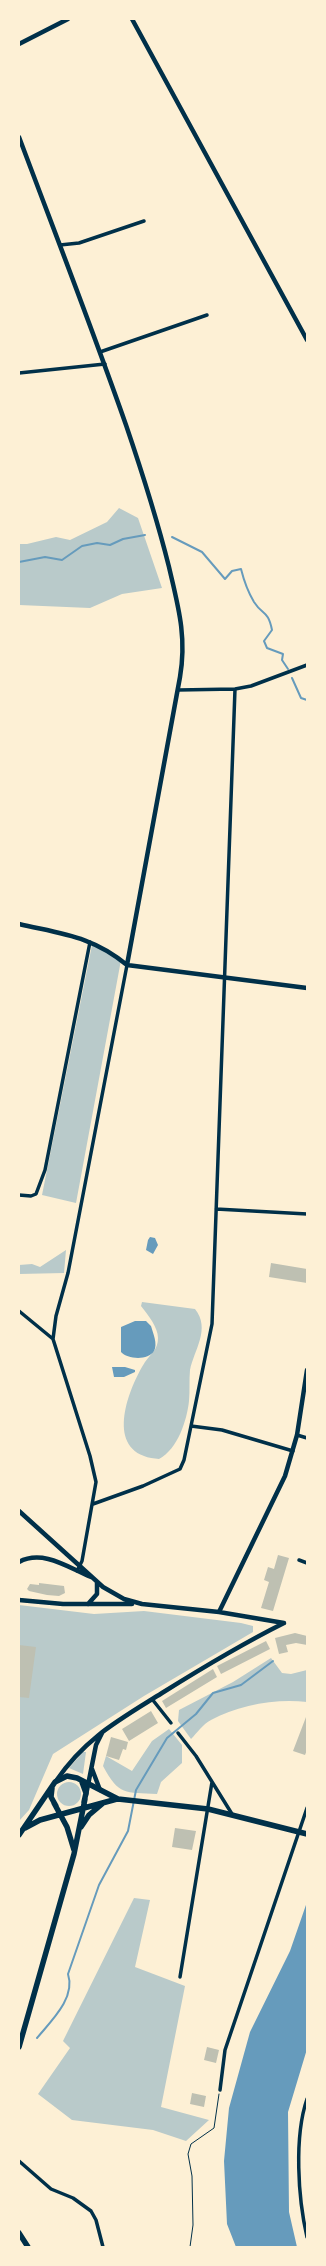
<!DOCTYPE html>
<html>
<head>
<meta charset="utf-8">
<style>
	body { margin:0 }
	#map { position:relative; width:326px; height:2266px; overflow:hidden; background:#fdf0d5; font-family:Montserrat,sans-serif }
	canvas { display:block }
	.frame { position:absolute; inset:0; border:20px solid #fdf0d5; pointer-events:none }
</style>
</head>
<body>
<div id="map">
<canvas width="326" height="2266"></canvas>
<div class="frame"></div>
</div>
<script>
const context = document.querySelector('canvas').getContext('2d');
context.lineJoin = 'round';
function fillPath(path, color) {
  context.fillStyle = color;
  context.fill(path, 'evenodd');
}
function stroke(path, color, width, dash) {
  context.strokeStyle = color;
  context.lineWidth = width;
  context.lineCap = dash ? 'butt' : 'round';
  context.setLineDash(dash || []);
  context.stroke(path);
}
const green = new Path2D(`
	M119,508l19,10 24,70 -40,6 -32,14 -71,-3v-61h8l29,-7 14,3 37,-18z
	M92,945l29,15 -45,243 -34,-8z
	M66,1250l-2,23 -45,1v-9l13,-1 8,3z
	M142,1302l53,7c16,20 -1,41 -5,61 -1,10 0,21 -1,31 -2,19 -11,48 -30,58 -5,-1 -11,-1 -15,-3 -38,-14 -13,-72 1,-94 6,-9 13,-12 13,-24 0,-11 -10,-23 -17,-32z
	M19,1605l75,9 50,-3 97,12 12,3v6l-109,64 -91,58 -24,56 -10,11z
	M271,1658l11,15 9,1 16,-4v32c-30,-4 -69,3 -96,18 -8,4 -14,13 -20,19l-13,-18 1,-11 54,-28z
	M169,1729l13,16v18l-21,19 -4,12c-32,-2 -38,2 -54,-28l3,-10 26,15 20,-30z
	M83,1752h3l-3,22 -14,-6z
	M57 1794a12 12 0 1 1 24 0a12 12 0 1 1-24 0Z
	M134,1898l16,2 -15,67 50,19 -24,121 48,13 -23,21 -33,-11 -81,-10 -34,-26 32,-46 -7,-7z`);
const water = new Path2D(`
	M150,1237l5,1 3,7 -5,9 -7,-4 2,-10z
	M135,1321h11l5,5c2,7 7,18 3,25 -6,10 -27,8 -33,1v-25z
	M112,1367h13l10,3v2l-11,5h-10z
	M307,1902v147l-19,63 1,100 8,35h-61l-9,-23 -3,-63 5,-53 21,-76 40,-81z`);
const stream = new Path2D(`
	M172,537l30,15 23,27 7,-8 9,-2c3,12 7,23 13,33 9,14 14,8 18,28l-8,11 3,7 16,6 -1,6 6,9
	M19,562l26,-5 17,3 20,-14 15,-3 13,2 13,-6 22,-4
	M292,678l9,20 6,2
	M37,2038c14,-17 39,-40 31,-64l31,-89 29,-54 8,-41 31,-52 29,-24 17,-21 28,-8 32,-24`);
const building = new Path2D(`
	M271,1263l36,6v14l-38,-6z
	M278,1555l11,3 -16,53 -12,-3 8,-26 -5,-2 4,-13 6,2z
	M39,1583l25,3 1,7 -6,3 -12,-1 -18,-4 -2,-2 3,-5 9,1z
	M295,1633l12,3v9l-11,-2 -10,2 2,7 -9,2 -4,-16z
	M266,1641l4,8 -49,25 -4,-8z
	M19,1645l17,2 -7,51 -10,-1z
	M213,1669l4,8 -51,31 -4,-7z
	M151,1711l7,12 -29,18 -7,-12z
	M306,1717l1,33 -2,5 -12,-4z
	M111,1737l17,5 -2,8 -3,-1 -4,11 -13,-4z
	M175,1828l21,3 -4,19 -20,-3z
	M207,2047l12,3 -3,13 -12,-3z
	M192,2093l14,3 -2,11 -14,-3z`);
const path = new Path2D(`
	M190,2247l3,-22 -1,-49 -4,-22 3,-10 23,-16 5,-34`);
const minor = new Path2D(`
	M60,245l19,-2 65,-22
	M100,352l107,-37
	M19,373l86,-9
	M178,690l57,-1 16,-3 56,-21
	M19,1195l12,1 5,-2 9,-24 45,-228
	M216,1209l91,5
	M19,1311l34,28
	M191,1426l31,4 71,21
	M297,1435l10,3
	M93,1504l50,-18 37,-17 4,-9 28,-136 23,-635
	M299,1560l8,3
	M77,1571l5,-10 14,-79 -6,-26 -37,-117 3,-23 12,-43 59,-308
	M152,1699l19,24
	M178,1733l18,23 36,58
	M180,1977l32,-195
	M220,2090l5,-40 82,-242
	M307,2099c-13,38 -9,99 0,138
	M19,2161l32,28 22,9 18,13 5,9 7,27`);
const tertiary = new Path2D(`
	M132,19l175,321
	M19,44l49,-25
	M19,137c36,96 73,191 107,288 16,47 31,94 43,142 9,39 18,69 11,110l-53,288
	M19,924c43,10 73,12 108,41l180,23
	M19,1511l84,76 21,12 18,5 77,8 65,11
	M19,1562c24,-13 50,6 72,15
	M19,1600l44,4h69
	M88,1604l9,-10v-12
	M219,1612l66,-136 12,-41 10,-65
	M92,1769l8,21
	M56,1781c29,-43 63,-61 106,-88 40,-25 80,-49 122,-70
	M86,1795l10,-50 6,-12`);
const primary = new Path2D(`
	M82,1782l4,11 -2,9
	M52,1788l-1,9 5,9
	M54,1803l13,24 7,23
	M81,1827l8,-12 13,-11
	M25,1828l15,-8 77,-21
	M19,1835l36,-53 12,-6 10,2 41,21 90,10 99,25
	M19,2047l55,-193 11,-55
	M19,2233l9,14`);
fillPath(green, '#b9caca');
fillPath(water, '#669bbc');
stroke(stream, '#669bbc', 2);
fillPath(building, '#bec0b2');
stroke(path, '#003049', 1);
stroke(minor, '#003049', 3.5);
stroke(tertiary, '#003049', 4.5);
stroke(primary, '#003049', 5.5);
</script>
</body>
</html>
